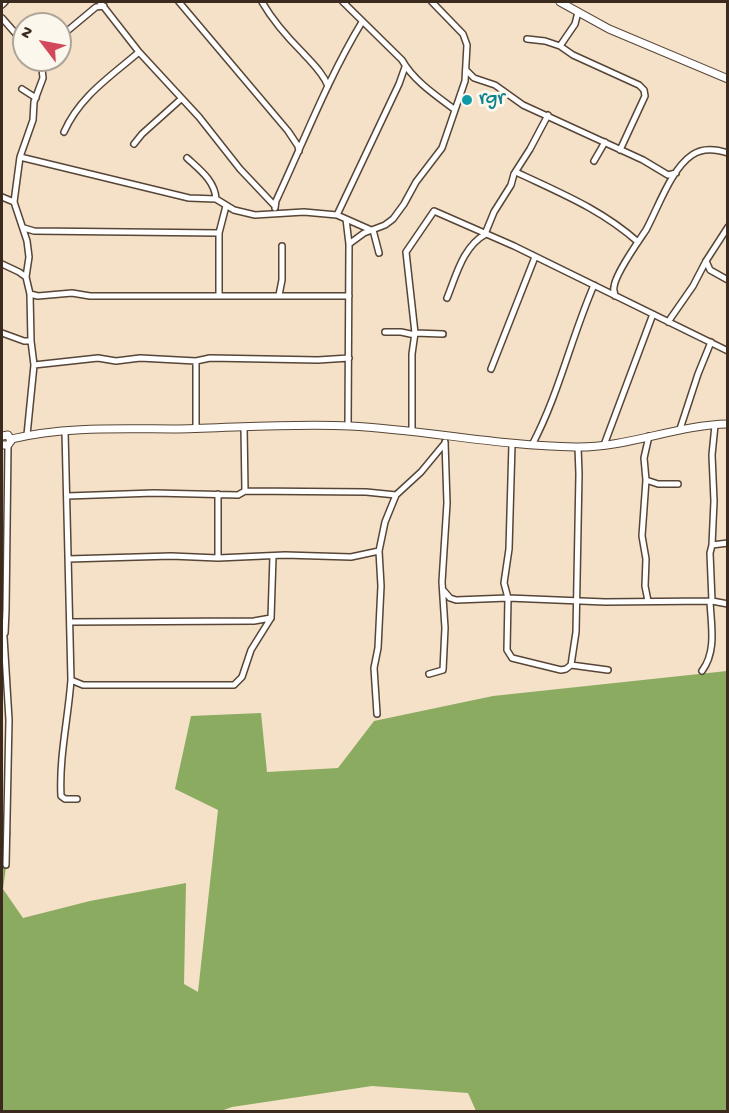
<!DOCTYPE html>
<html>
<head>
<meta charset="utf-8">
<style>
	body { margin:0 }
	#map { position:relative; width:729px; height:1113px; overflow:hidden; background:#f4e1c7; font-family:"Gochi Hand",sans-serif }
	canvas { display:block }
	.frame { position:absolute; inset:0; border:3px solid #3b2a1e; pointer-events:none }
	.north { position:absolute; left:12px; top:12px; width:60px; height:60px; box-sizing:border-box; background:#fbf7ec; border:2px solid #aea59a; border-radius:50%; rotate:302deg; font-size:16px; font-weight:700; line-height:24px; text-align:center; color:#3b2a1e }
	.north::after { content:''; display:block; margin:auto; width:21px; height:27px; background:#d1495b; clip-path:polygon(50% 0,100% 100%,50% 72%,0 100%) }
</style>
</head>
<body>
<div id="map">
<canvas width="729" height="1113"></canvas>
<div class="frame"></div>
<div class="north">N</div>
</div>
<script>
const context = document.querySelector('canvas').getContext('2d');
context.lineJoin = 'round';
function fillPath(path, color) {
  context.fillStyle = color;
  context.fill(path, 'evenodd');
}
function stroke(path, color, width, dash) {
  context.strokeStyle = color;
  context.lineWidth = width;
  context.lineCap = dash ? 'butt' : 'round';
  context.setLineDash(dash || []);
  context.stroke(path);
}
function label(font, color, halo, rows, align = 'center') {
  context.font = font + ' "Gochi Hand",sans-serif';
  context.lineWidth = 6;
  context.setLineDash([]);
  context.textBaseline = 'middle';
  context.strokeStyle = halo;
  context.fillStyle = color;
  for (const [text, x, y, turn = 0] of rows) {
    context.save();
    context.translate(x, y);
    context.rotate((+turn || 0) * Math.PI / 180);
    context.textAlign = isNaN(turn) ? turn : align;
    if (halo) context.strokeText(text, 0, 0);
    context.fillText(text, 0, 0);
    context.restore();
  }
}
const forest = new Path2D(`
	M727,671v440h-251l-8,-18 -96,-7 -140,21 -11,4 -219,1v-279l9,-2 -8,58 20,29 67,-17 96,-18 -2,101 14,8 20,-182 -43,-21 16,-73 70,-3 6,59 71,-4 36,-47 119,-25z`);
const minor = new Path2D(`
	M100,2l39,50 60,65 41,52 34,36
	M179,2l109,129 10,15 1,5
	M262,2c11,19 25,35 41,51 9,10 20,20 25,33
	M343,2l59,58c11,20 33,35 52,49
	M2,5l3,-3
	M2,18l22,25
	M60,37l36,-30 8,-1
	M527,39l18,2 15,5 13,9 66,30 5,5 1,6 -25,54
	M560,46l15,-22 3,-12
	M41,60l2,18 -9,24 -1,18 -13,37 -6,45 13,39 2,16 -3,20 4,17 8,2 34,-3 18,3h259
	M466,70l8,8 21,7 28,20 120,55 25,15 8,-2
	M22,89l14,9
	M64,132c16,-36 46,-55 75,-80
	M134,144l8,-10 39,-35
	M20,157l169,41 27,1 18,11 21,5 49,-3 33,3 34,15
	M187,158c13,12 28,23 29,41
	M594,161l11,-19
	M516,172c44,21 85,37 122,70
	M2,197l12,5
	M275,208l1,-7c28,-60 52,-123 86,-179
	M337,215l62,-131 6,-17
	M346,219l3,25 -1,182
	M24,228l10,3 185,2
	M373,230l6,23
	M485,234l9,-22 17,-27 3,-11 16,-25 18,-34
	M349,244l15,-11 21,-8 8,-6 11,-15 12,-22 26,-34 23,-67 2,-36 -4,-11 -31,-32
	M706,261l4,9 18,10
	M2,264l17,8 7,5
	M30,294l1,47
	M219,295v-62l7,-27
	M279,295l3,-15v-34
	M615,296c0,-3 -2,-6 -1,-9 1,-13 24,-45 32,-57 12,-22 25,-61 46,-75 11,-8 24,-6 36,-2
	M447,298c9,-22 16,-52 39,-64
	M668,322l25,-36 13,-25 22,-34
	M385,332h16l14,3
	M2,333l22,8h7l3,24 -7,70
	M415,333l28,1
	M196,361v68
	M34,365l64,-7 18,3 24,-3 56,3 14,-3 108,2 31,-2
	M491,369l44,-112
	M244,427l1,64
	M680,429l18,-55 13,-32
	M412,430v-76l3,-21 -9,-81 28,-41 80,35 214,105
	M65,431l6,249 12,5h151l8,-8 9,-27 20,-32 2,-62
	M512,444l-3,105 -5,34 4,15 -1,52 5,8 49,12 5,-1 5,-4 5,-33 3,-158 -1,-27
	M532,445c27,-51 39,-107 62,-160
	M604,445l49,-131
	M646,480l12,4h20
	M218,494v64
	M67,496l87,-3 84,2 7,-4 121,1 30,3
	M712,545l16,-2
	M68,559l103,-3 47,2 67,-3 66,2 28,-6
	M444,591l6,7 6,2 52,-2 97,4 107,-1 16,3
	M648,601l-3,-15 1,-27 -4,-23 4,-56 -2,-22 5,-22
	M712,601l-2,-48 2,-8 2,-44 -2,-46 3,-30
	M70,622l184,-1 17,-3
	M2,637l3,-4 1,-23 2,-165
	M4,637l5,83 -3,145
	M571,665l37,5
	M702,671c15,-20 9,-46 8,-70
	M429,674l14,-4 2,-42 -3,-46 5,-79 -2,-61
	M71,680c-3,40 -12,77 -10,116l4,3h12
	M377,714l-3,-46 4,-20 3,-62 -2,-35 6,-29 11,-27 25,-23 24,-29`);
const tertiary = new Path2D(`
	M560,2l49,27 119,50
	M2,436l6,-1 3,6 -3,4h-6
	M11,439c54,-13 111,-10 167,-10 57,-1 115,-6 172,-3 76,4 150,20 225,21 52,1 101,-22 153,-23`);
const markers = [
	[467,100,6,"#0f9aa8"]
];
const cultureNames = [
	["rgr",479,100]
];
fillPath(forest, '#8aab60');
stroke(minor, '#574537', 8);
stroke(tertiary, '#574537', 9);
stroke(minor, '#fff', 5);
stroke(tertiary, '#fff', 7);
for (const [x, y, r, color] of markers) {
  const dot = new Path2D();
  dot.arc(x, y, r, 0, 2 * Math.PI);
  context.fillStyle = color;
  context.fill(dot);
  stroke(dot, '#fbf7ec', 2);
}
label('20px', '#0d838f', '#fbf7ec', cultureNames, 'left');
</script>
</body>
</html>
